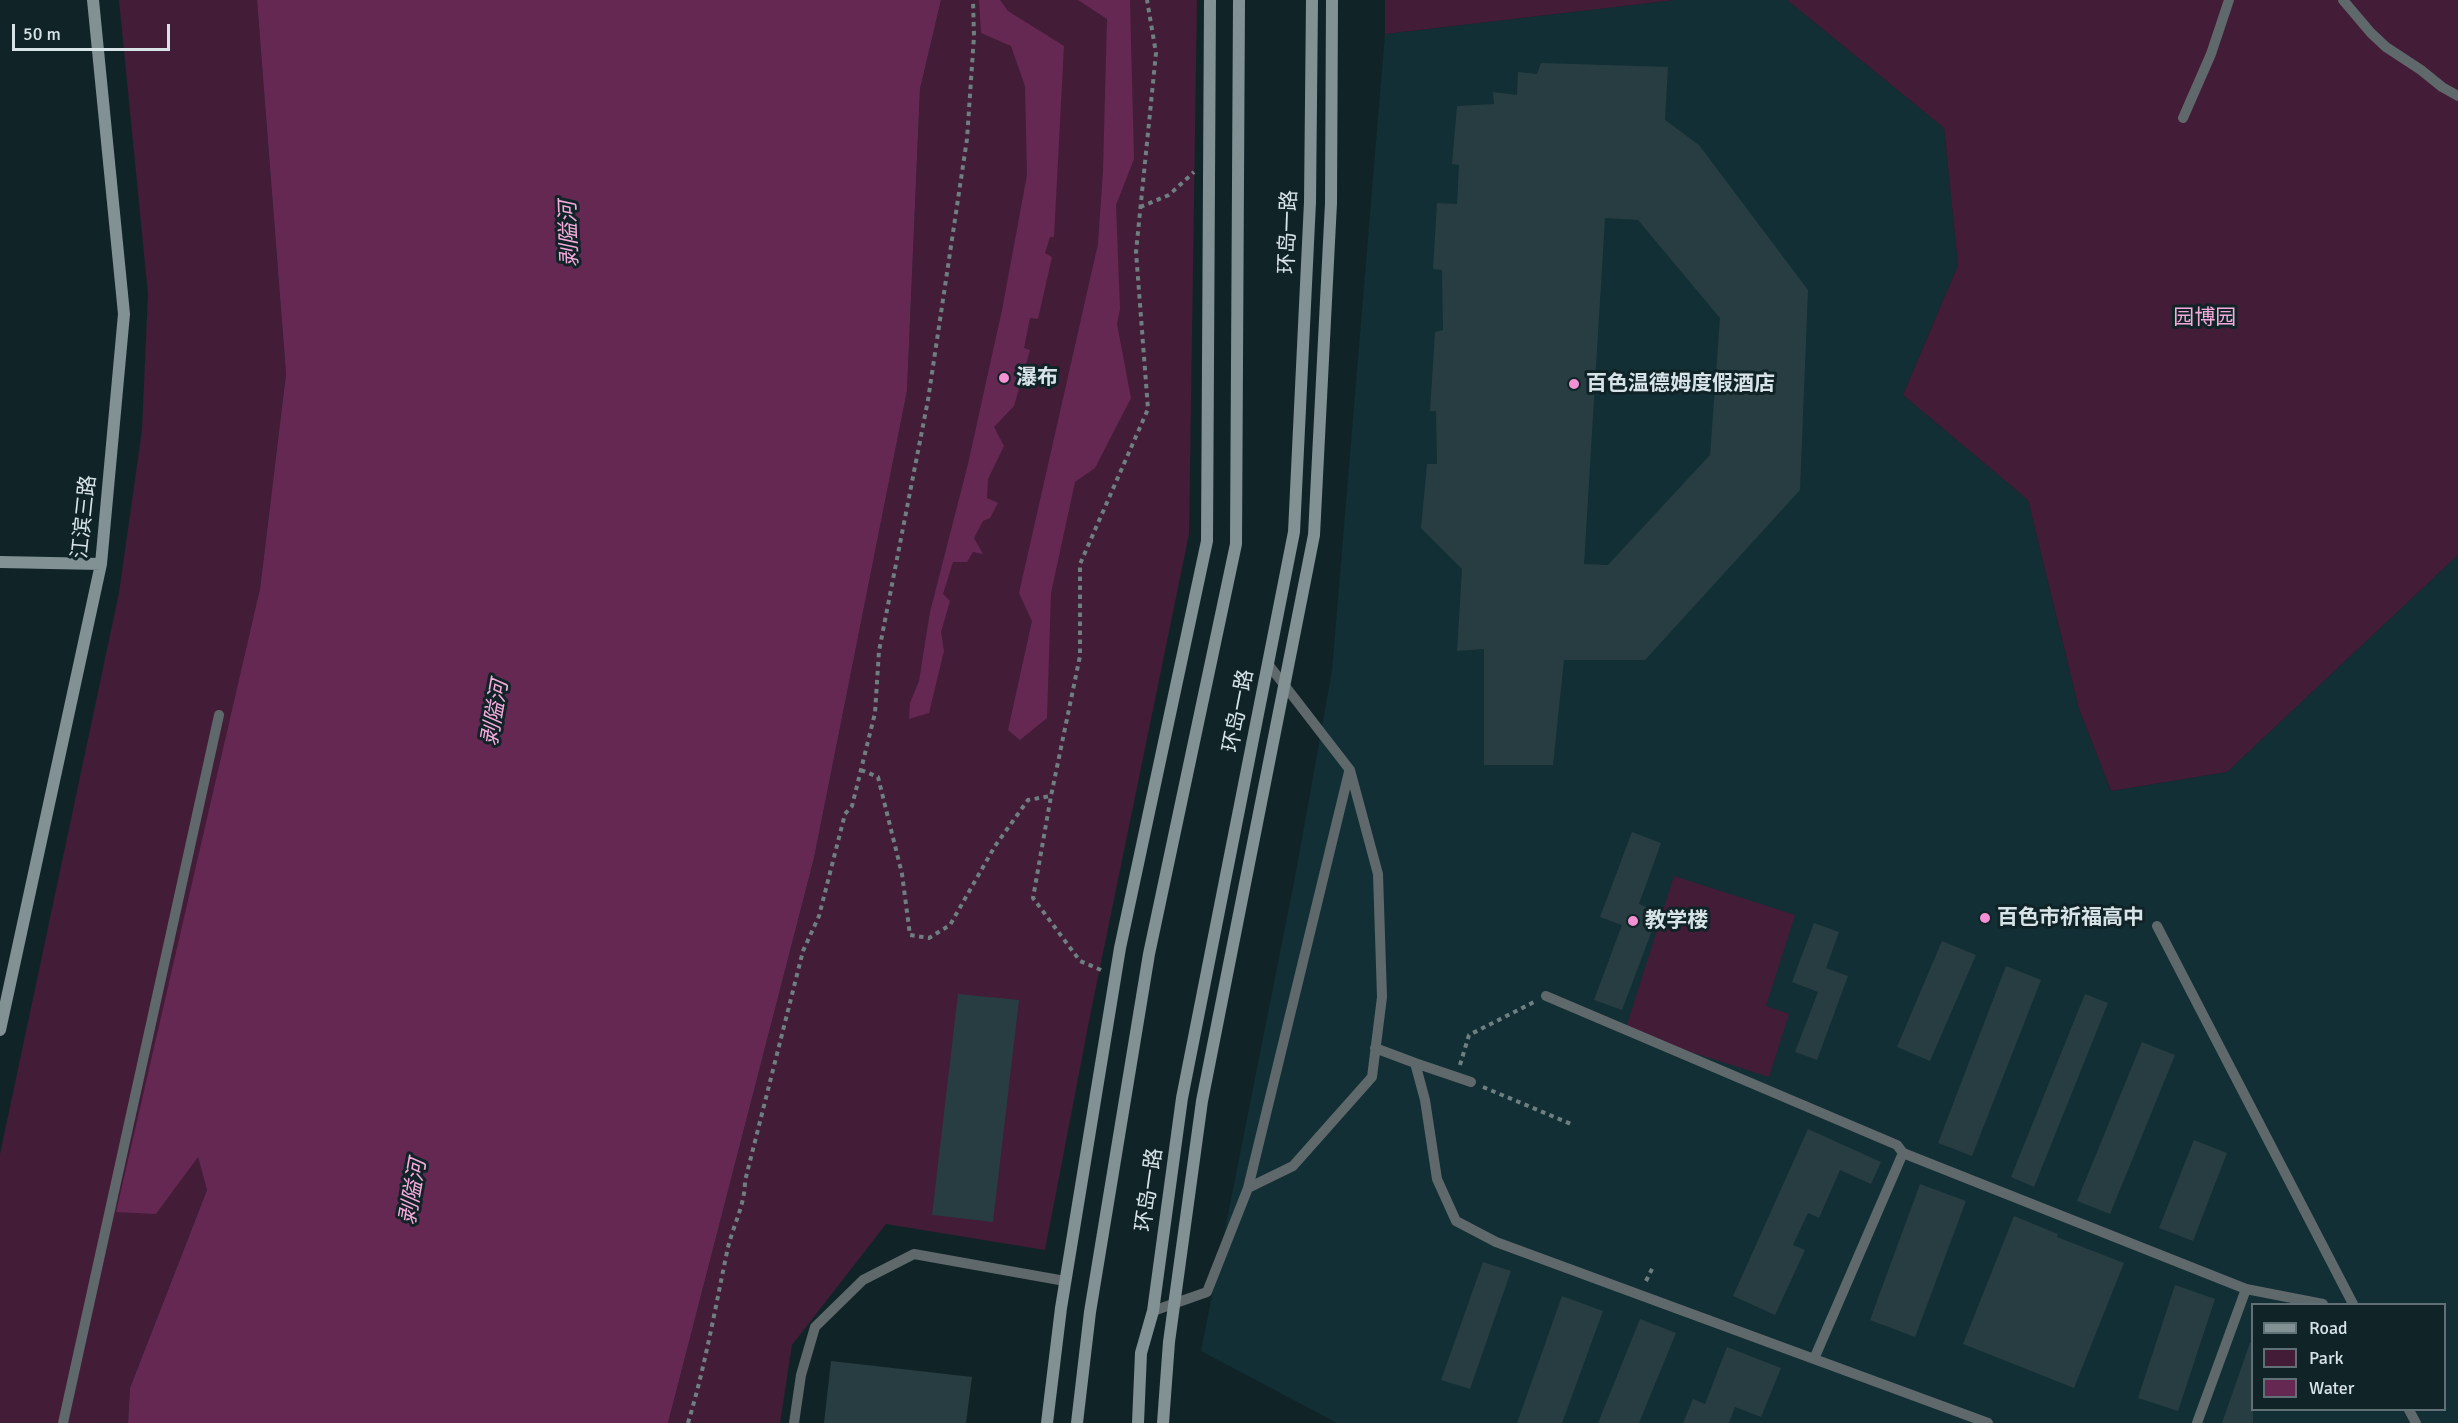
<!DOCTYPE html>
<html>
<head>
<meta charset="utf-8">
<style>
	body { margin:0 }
	#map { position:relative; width:2458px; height:1423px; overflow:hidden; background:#102428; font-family:Signika,sans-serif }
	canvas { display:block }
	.legend { position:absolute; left:2251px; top:1303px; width:195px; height:108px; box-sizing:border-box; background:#102428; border:2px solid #607074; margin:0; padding:8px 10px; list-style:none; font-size:18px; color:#d7e3e6 }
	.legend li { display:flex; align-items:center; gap:12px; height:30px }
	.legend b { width:30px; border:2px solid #607074 }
	.scale { position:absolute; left:12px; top:24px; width:158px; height:27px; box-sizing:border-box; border:3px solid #d7e3e6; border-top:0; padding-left:8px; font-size:18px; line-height:21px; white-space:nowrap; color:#d7e3e6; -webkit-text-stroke:4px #102428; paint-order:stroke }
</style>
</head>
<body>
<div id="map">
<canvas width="2458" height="1423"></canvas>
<ul class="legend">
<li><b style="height:8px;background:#829194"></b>Road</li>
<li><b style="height:16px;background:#431c37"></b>Park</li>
<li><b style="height:16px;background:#652853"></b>Water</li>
</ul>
<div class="scale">50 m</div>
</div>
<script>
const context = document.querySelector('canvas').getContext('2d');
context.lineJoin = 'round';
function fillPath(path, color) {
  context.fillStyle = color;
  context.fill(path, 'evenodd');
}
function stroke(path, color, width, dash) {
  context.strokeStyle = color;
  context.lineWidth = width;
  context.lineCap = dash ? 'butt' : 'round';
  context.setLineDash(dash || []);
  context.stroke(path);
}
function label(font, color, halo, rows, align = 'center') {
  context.font = font + ' Signika,"Noto Sans SC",sans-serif';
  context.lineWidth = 6;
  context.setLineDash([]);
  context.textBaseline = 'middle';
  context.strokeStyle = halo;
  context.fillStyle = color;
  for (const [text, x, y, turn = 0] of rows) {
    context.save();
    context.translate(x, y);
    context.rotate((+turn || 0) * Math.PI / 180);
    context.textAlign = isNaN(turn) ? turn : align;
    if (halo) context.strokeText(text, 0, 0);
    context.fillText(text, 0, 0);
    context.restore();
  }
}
const built = new Path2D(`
	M1675,0h112l157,128 14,137 -55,130 125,105 51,209 32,82 116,-19 231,-217v868h-1121l-136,-72 95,-479 36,-201 53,-637zM2252,1304h192v106h-192z`);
const green = new Path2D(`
	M119,0h138l29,374 -26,215 -104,625 42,-58 9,34 -77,198 -2,35h-128v-269l119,-561 23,-163 6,-136z
	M941,0h256l-8,534 -99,482 -45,234 -159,-26 -94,121 -12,78h-112l146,-565 93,-467 13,-302z
	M1385,0h290l-290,34z
	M1787,0h671v555l-231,217 -116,19 -32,-82 -51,-209 -125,-105 55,-130 -14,-137z
	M1674,876l121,39 -29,91 23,8 -20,63 -144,-46z`);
const water = new Path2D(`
	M257,0h684l-21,89 -13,302 -93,467 -146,565h-540l2,-35 77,-198 -9,-33 -42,57 -40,-2 144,-623 26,-215z
	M979,0h21l8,11 56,35 -10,191h-4l-5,16 7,4 -14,62 -8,-1 -6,30 6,2 -16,56 -20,21 10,19 -16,33 -1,19 11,5 -8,15 -7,3 -9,17 9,16 -10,-2 -6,10h-14l-10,32 7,7 -9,31 3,19 -15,62 -20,6 1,-16 9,-22 11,-69 38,-148 34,-154 25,-135 -2,-89 -14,-40 -30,-13z
	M1078,0h52l4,159 -18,46 4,104 -3,15 14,74 -36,70 -20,14 -24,111 -4,125 -27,22 -12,-10 24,-109 -13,-28 79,-349 5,-73 4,-152z`);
const building = new Path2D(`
	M1541,63l127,4 -3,53 34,25 109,145 -8,200 -155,170h-81l-11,105h-69v-116l-27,2 5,-82 -41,-41 6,-64h10l-1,-53h-6l5,-79 8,-2 -1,-60 -9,-1 4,-66 20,1 2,-39 -7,-1 5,-58 37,-2 -1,-12 24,3 1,-23 19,2zM1605,218l33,2 82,98 -10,137 -102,110 -24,-1z
	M1632,832l29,11 -22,61 20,8 -37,98 -28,-10 28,-75 -22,-8z
	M1814,923l25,9 -13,36 22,8 -31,84 -22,-8 23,-60 -26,-10z
	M1942,941l34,14 -46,106 -33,-14z
	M2006,966l35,14 -69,176 -34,-13z
	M958,994l61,6 -26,222 -61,-7z
	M2085,994l23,9 -74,184 -23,-10z
	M2142,1042l33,13 -65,159 -33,-13z
	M1808,1129l73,33 -10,22 -31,-14 -21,48 -11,-5 -15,32 12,5 -30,65 -42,-19z
	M2194,1140l33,13 -34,88 -34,-13z
	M1920,1184l46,17 -51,136 -45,-17z
	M2014,1216l44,18 -1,3 67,26 -50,125 -111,-44z
	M1483,1262l28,9 -41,118 -29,-9z
	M2175,1285l40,14 -37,112 -40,-13z
	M1562,1296l41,15 -41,112h-45z
	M1640,1319l36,14 -37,90h-41z
	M2250,1343h3v80h-31z
	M1727,1347l54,21 -20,49 -26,-10 -6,16h-46l10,-24 12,5z
	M831,1361l141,16 -6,46h-142z`);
const path = new Path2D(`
	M1140,207l29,-12 25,-23
	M861,770l17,7 24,97 8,61 19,3 21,-13 45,-79 33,-46 23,-4
	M1101,970l-21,-9 -47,-63 18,-102 29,-140v-92l68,-155 -12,-157 20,-199 -9,-53
	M1460,1065l9,-30 65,-33
	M1483,1087l88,37
	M1646,1281l7,-14
	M688,1423c17,-56 27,-114 39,-171 5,-25 18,-46 18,-71l58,-230 16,-35 26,-102 7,-8 23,-93 4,-62 49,-251 39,-261 7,-103 -1,-36`);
const lane = new Path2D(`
	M2343,0l28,33 15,14 35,23 21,17 16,9
	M2183,118l28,-64 18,-54
	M2157,926l196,378
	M1546,996l351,149 6,8 343,136 77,15
	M1375,1048l40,15 10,37 12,79 19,42 40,21 492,181
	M1415,1063l56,19
	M1248,1188l101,-416
	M1153,1311l54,-19 41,-104 45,-22 79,-89 10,-80 -4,-123 -28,-104 -82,-106
	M1814,1359l89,-206
	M2409,1410l7,13
	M63,1423l156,-708
	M794,1423l7,-48 14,-48 48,-47 51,-26 151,27
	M2197,1423l49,-134`);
const secondary = new Path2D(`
	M0,562l101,2
	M0,1030l101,-466 23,-250 -31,-314
	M1047,1423l14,-115 59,-360 87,-407 3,-541
	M1077,1423l13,-111 59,-358 87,-410 3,-544
	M1138,1423l3,-70 12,-42 29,-213 112,-566 16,-330 2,-202
	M1163,1423l6,-81 33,-241 112,-566 17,-332 1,-203`);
const markers = [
	[1004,378,6,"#f491d4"],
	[1574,384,6,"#f491d4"],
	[1985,918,6,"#f491d4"],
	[1633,921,6,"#f491d4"]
];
const streetNames = [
	["环岛一路",1289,232,-88],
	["江滨三路",85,517,-84],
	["环岛一路",1239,711,-79],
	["环岛一路",1150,1190,-82]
];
const parkNames = [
	["园博园",2205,318]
];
const poiNames = [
	["瀑布",1016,378],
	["百色温德姆度假酒店",1586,384],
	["百色市祈福高中",1997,918],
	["教学楼",1645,921]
];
const waterNames = [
	["剥隘河",570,234,-92],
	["剥隘河",496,713,-80],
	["剥隘河",414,1192,-80]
];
fillPath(built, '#112f35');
fillPath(green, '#431c37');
fillPath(water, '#652853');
fillPath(building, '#283d41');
stroke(path, '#6e7f82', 4, [4.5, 4.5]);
stroke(lane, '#5f686a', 10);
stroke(secondary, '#829194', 12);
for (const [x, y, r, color] of markers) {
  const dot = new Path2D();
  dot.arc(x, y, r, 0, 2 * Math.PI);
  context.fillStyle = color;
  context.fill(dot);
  stroke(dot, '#102428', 2);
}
label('21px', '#d7e3e6', '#102428', streetNames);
label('21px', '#f5aadb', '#102428', parkNames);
label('bold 21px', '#d7e3e6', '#102428', poiNames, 'left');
label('italic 22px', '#f6abdc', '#102428', waterNames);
</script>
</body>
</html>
